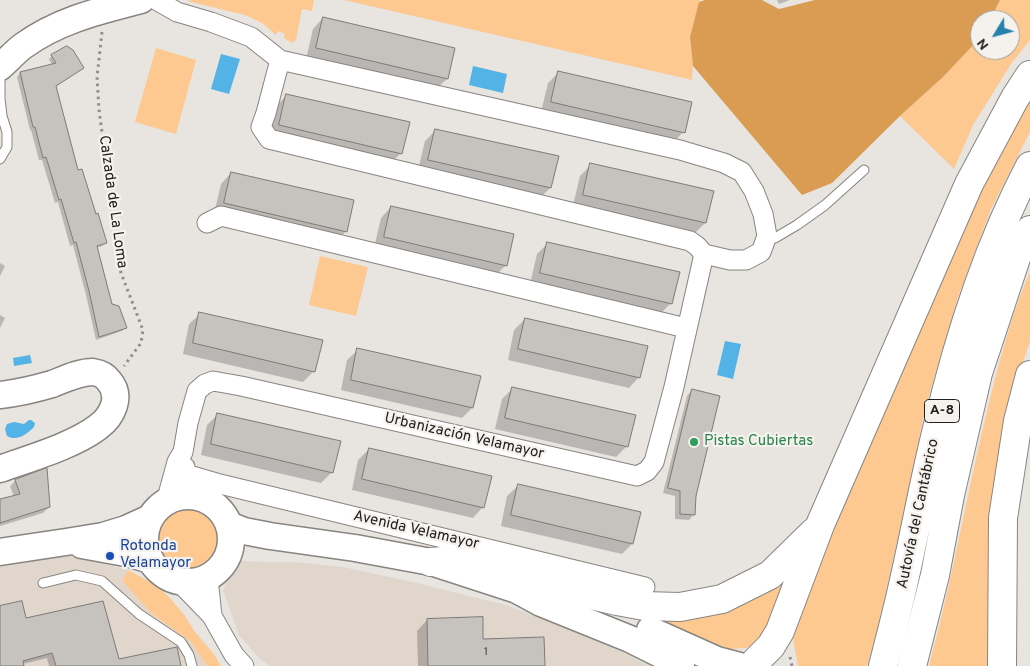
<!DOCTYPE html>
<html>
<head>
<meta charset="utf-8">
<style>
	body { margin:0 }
	#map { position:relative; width:1030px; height:666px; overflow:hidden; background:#e8e4e0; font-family:Overpass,sans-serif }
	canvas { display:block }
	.north { position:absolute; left:970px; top:10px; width:50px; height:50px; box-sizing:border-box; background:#f5f1ed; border:1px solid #a09d9a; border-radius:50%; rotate:233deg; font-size:14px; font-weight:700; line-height:20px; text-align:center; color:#21201e }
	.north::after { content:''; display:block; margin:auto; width:18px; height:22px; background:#2481ae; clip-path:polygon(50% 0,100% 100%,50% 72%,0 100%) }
</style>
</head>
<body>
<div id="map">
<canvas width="1030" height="666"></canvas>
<div class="north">N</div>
</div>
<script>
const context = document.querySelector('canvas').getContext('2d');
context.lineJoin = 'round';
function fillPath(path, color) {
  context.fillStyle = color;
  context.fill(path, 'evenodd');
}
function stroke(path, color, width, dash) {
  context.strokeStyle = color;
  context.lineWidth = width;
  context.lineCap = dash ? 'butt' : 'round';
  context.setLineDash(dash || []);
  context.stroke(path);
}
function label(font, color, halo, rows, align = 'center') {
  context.font = font + ' Overpass,sans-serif';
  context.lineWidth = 4.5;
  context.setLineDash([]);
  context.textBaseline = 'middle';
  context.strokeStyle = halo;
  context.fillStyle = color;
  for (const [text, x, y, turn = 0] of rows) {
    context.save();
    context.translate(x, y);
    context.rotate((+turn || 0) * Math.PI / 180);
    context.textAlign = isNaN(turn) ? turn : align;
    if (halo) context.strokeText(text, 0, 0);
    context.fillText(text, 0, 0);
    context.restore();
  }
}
const built = new Path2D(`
	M68,555l60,15 -6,11 29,32 40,29 16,24h-207v-99z
	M239,561l29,1h26l49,5 74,16 44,11 45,11 60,23 56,24 27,14h-379l-11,-8 -20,-23 -16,-44 6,-17z`);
const green = new Path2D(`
	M192,0h122l-2,11 -10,-2 -6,31 -4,3 -8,-5 1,-4 -7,-3 -2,4 -14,-12 -17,-8 -58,-14z
	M344,0h356l-10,37 3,29 -1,14z
	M1000,0h30v40l-19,24 -38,61 -19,44 -54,-53 43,-39 37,-39v12h30v-30h-20z
	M156,48l40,12 -20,74 -41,-12z
	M1030,90v42l-39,77 -34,91 -32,109 -16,79 -31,139 -11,39h-69l-6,-32 19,-68 121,-288z
	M320,256l48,11 -12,49 -47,-11z
	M1030,272v69l-7,21 -20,92 -8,212h-66c24,-88 39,-179 61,-267 11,-43 22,-87 40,-127z
	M158 538a30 30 0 1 1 60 0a30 30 0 1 1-60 0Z
	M795,564l-31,70 -12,12 -6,2 -16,1 -16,-5 -68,-30z
	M128,570l28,15 15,14 14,17 10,16 19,22 7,12h-14l-16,-24 -40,-29 -29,-32z`);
const forest = new Path2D(`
	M705,0h57l17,9 36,-9h185l-10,20h-10v18l-37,39 -43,39 -68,67 -30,12 -109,-129 -3,-29 9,-35z`);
const water = new Path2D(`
	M221,54l19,5 -11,35 -18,-5z
	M473,66l34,8 -4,19 -34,-8z
	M725,341l16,3 -8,35 -16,-4z
	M30,355l2,8 -18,3 -1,-8z
	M29,420h2l4,3 -1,4c-7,7 -17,15 -27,9l-2,-7 2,-5 7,-2 10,2z`);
const shadow = new Path2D(`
	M777,0h13l-11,4z
	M323,18l124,61 -11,10 -130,-30 7,-30z
	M52,56l31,12 -4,3 -24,16 22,85 29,71 -4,3 -6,2 15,57 14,23 -3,3 -26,9 -10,-45 -13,-50 -3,1 -12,-44 -3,1 -13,-43h-3l-8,-30h-1l-13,-53 3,-4 32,-8 -3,-6z
	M559,72l124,60 -10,11 -132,-31 7,-29z
	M287,95l114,58 -11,11 -121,-28 7,-30z
	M436,130l121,27 -7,31 -11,11 -121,-29 7,-29z
	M591,165l121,27 -7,31 -11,11 -121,-29 7,-29z
	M231,173l115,58 -11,11 -121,-28 7,-30z
	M391,207l115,58 -11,11 -121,-28 7,-30z
	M548,243l123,60 -11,11 -130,-30 7,-30z
	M0,263l5,3 -5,10z
	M200,314l114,57 -11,11 -120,-28 6,-30z
	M0,315l5,3 -5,10z
	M525,319l114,58 -10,11 -121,-28 6,-30z
	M358,350l114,58 -10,10 -121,-28 6,-30z
	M513,388l114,58 -11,11 -121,-28 7,-30z
	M692,390l2,124 -5,6 -14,-1v-23l-12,-3 24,-97z
	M218,414l114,58 -11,11 -120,-28 6,-30z
	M369,449l114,58 -10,11 -121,-28 6,-30z
	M15,481l34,26 -6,6 -43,13v-25l14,-4 -4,-11z
	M518,486l114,58 -10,10 -121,-28 6,-30z
	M0,607l25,13 93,40 62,6h-131l-2,-8 -24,6v2h-23z
	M427,620l55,20 62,26h-126l-1,-35z`);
const building = new Path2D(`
	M323,17l132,31 -7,31 -132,-31z
	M67,46l6,4 11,18 -28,18 22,84 4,-1 14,45 2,-1 9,30 -10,3 15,58 7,2 8,22 -28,9 -10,-46 -13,-49 -2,1 -13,-44 -2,1 -13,-43 -3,1 -8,-31h-2l-13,-55 36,-9 -5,-8z
	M558,71l134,31 -7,31 -134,-31z
	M286,94l124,28 -8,32 -123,-29z
	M435,129l124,27 -8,32 -123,-28z
	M590,163l124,28 -8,32 -123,-28z
	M231,172l123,28 -7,32 -123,-29z
	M391,206l123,28 -7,32 -123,-29z
	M547,242l133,30 -8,32 -132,-31z
	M199,312l124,28 -8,32 -122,-29z
	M525,318l123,28 -8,32 -122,-29z
	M357,348l124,28 -8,32 -122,-28z
	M512,387l124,28 -8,32 -123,-29z
	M692,389l28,7 -24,100 -1,19 -15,-1v-23l-12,-3z
	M217,413l124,28 -8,32 -122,-29z
	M369,448l123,28 -8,32 -122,-29z
	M47,468l3,39 -50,16v-24l20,-5 -5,-14z
	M518,484l123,28 -8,32 -122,-29z
	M22,601l4,17 77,-17 16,58 58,-12 4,19h-125l-4,-13 -29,8 1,5h-24v-60z
	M483,617v22l61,-2 1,29h-117l-1,-47z`);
const path = new Path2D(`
	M102,32l-5,45 2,33 22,163 22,57 -2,13 -17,23
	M790,657l2,9`);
const lane = new Path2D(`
	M0,79v20l2,17 5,16v15l-7,12
	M767,236l8,2 22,-13 28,-20 39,-35
	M43,583l33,-8 26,6 37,33 42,28 8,13 3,11`);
const street = new Path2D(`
	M156,0l21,12 34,10 40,15 29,23 400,90 44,13 18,9 12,19 9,23 4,22 -6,16 -15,8h-16l-26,-6
	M207,223l14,-7 465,112
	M185,467l1,7 12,23
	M186,474l34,10 425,103
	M166,502l11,-40 6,-10 5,-29 9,-32 8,-7 8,-3 28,5 396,90 10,-5 7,-9 20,-75 30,-133 -7,-8 -7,-5 -421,-102 -8,-12 5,-14 14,-53
	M208,578l4,38
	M179,582l33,34 22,39 10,11`);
const secondary = new Path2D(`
	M0,67c8,-7 15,-15 23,-21 36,-26 76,-35 118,-46
	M0,395c18,-2 35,-6 52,-11 13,-5 27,-12 41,-12 7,1 12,3 16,9 13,15 4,35 -11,46 -25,19 -68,31 -98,42
	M145 539a43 43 0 1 1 86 0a43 43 0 1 1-86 0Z
	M229,525l15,6 26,5 85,12 76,14 86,28 24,13 89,36 36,18 15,9
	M82,545l49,9 19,6
	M0,552l66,-10 37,-6 23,-7 24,-11
	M650,630l67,30 23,6`);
const highway = new Path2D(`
	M431,562l37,-3 53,14 62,20 34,8 27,5 36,1 42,-8 48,-24 44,-43
	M756,661l15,-15 9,-15 40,-106 149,-341 46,-86 15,-23
	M883,666c7,-27 14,-54 20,-81 12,-52 21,-104 34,-156 21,-90 50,-181 93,-263
	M912,666l23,-91 15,-80 28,-122 39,-118 13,-25
	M1002,666l1,-148 15,-97 12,-46`);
const markers = [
	[694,442,5,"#2e9e5b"],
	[110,556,5,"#1a4fb4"]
];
const numberNames = [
	["1",486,653]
];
const shields = [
	[942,411,35]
];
const shieldNames = [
	["A-8",942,411]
];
const streetNames = [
	["Calzada de La Loma",112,202,82],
	["Urbanización Velamayor",464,437,13],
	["Autovía del Cantábrico",919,514,-78],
	["Avenida Velamayor",416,531,13]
];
const leisureNames = [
	["Pistas Cubiertas",704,442]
];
const transitNames = [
	["Rotonda",120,547],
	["Velamayor",120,564]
];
fillPath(built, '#e0d6cc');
fillPath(green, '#fdc991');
fillPath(forest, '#da9b53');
fillPath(water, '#53b2e6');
fillPath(shadow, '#0003');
fillPath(building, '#c6c2be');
stroke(building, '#7e7a76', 1);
stroke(lane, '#888581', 11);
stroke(street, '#888581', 21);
stroke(secondary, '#888581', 29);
stroke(highway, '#888581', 30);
stroke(path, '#908d8a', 3, [2.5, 4]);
stroke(lane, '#fff', 9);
stroke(street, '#fff', 19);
stroke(secondary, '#fff', 26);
stroke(highway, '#fff', 28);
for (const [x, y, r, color] of markers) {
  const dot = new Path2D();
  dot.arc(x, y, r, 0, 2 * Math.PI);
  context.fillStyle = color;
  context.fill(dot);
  stroke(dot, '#f5f1ed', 2);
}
label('12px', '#4a4846', null, numberNames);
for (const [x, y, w] of shields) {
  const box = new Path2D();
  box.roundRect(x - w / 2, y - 11.5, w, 23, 4);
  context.fillStyle = '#f5f1ed';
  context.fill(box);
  stroke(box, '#21201e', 1);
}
label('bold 14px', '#21201e', null, shieldNames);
label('15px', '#21201e', '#f5f1ed', streetNames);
label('15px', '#27864d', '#f5f1ed', leisureNames, 'left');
label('15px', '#164399', '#f5f1ed', transitNames, 'left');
</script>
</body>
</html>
